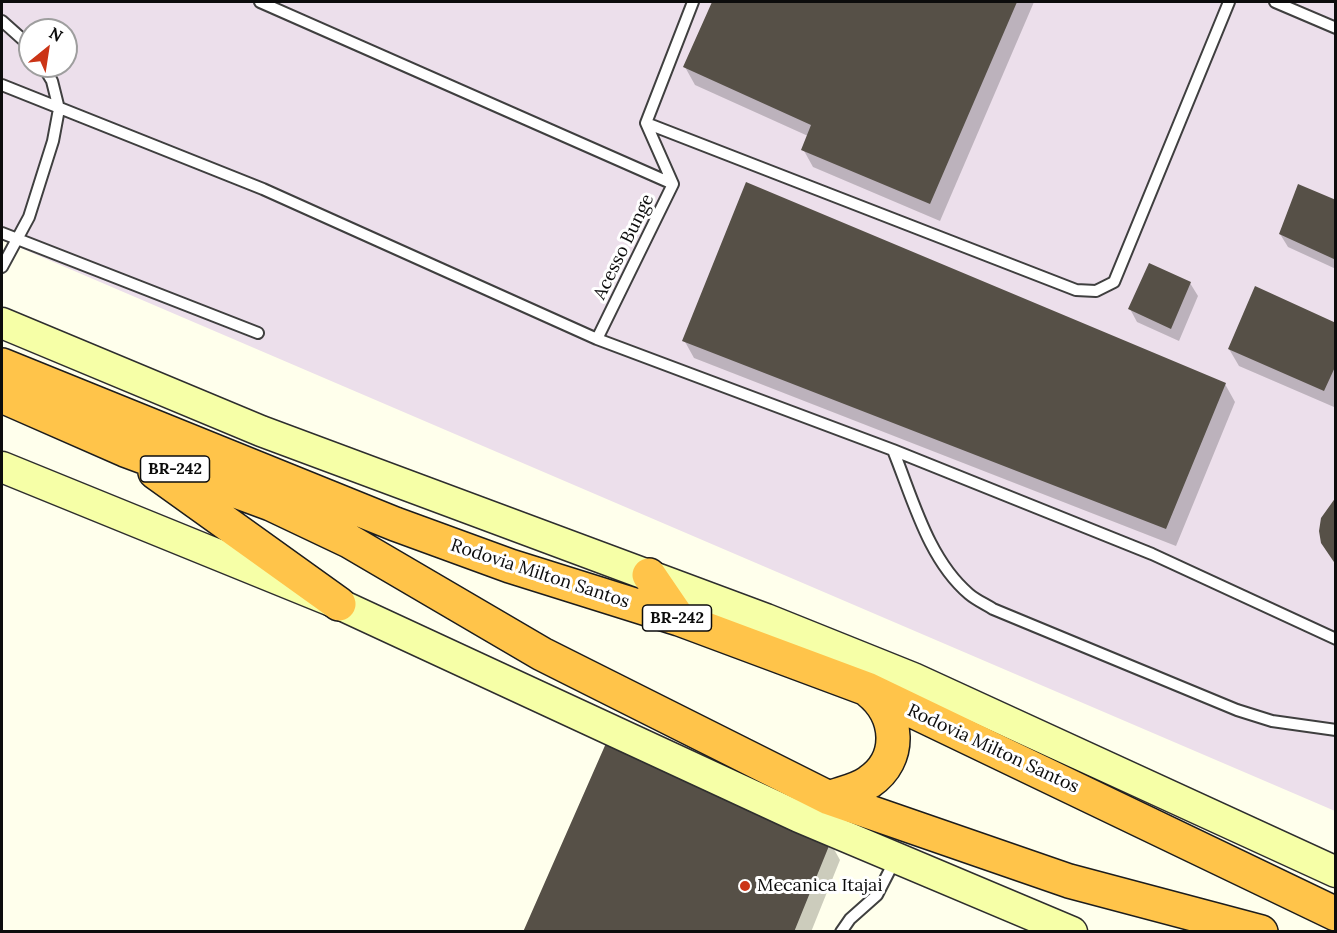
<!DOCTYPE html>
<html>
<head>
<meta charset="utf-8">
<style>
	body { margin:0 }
	#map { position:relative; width:1337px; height:933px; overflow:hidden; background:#ffffec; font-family:Lora,serif }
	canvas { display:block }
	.frame { position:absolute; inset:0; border:3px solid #0c0c0c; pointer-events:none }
	.north { position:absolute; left:18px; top:18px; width:60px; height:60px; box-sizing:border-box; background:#fff; border:2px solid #9e9e9e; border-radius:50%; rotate:30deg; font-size:16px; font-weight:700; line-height:24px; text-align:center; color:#0c0c0c }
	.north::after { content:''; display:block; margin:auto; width:21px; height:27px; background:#cb3416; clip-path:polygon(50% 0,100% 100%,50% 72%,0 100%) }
</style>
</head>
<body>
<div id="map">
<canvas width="1337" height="933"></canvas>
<div class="frame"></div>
<div class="north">N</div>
</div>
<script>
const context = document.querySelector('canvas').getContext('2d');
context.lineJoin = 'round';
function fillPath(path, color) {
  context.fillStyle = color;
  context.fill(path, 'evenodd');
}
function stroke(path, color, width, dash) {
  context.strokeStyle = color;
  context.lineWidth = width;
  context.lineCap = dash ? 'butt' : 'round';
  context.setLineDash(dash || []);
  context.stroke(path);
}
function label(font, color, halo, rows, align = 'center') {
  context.font = font + ' Lora,serif';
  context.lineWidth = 6;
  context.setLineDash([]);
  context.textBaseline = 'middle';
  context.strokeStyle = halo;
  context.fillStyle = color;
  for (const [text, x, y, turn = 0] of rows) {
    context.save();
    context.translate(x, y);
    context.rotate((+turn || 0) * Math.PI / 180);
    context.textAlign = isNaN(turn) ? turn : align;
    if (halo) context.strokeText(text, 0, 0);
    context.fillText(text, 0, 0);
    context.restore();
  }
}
const industrial = new Path2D(`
	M2,2h1333v809l-1333,-571zM30,30h36v36h-36z`);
const shadow = new Path2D(`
	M711,2h323l-94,219 -127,-54 -10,-18 5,-13 -113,-51 -10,-18 28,-62z
	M1336,202v67l-48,-22 -8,-13z
	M1190,283l8,13 -19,45 -42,-19 -7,-13z
	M1336,325l-2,82 -95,-41 -10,-17z
	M684,340l541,44 10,18 -59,144 -482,-188z
	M830,842l10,18 -29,72h-287z`);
const building = new Path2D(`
	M712,2h305l-87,202 -129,-54 10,-25 -128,-58z
	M746,182l480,201 -60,146 -484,-188z
	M1298,184l38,16v60l-57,-26z
	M1149,263l42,19 -20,47 -43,-20z
	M1255,286l81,37v42l-12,26 -96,-42z
	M1336,497v68l-15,-22 -2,-12 2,-13z
	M607,741l224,100 -37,91h-271z`);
const lane = new Path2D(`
	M260,2l413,182
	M1275,2l61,26
	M2,21l28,25
	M2,85l261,104 334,150 296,111 259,104 184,85
	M646,123l430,167 20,1 18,-9 115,-280
	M2,233l256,100
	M2,267l27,-50 24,-76 6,-32 -7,-28 -9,-15
	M597,339l76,-155 -27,-61 47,-121
	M893,450c20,49 35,109 76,144 7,6 16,10 24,15l244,101 35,11 64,9
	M841,932l9,-13 27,-24 18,-35`);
const secondary = new Path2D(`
	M2,323l259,108 505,188 147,59 423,194
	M2,467l337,137 460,213 273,115`);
const highway = new Path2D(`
	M2,365l393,159 115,42 169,53 188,70 469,225
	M2,396l123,54 146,54 78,37 193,113 287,144 240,83 192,51
	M155,472l184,132
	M649,575l30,44
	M829,798c13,-5 29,-8 40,-16 34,-23 30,-67 0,-91`);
const markers = [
	[745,886,6,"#cb3416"]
];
const shields = [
	[175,469,69],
	[677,618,69]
];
const shieldNames = [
	["BR-242",175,469],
	["BR-242",677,618]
];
const streetNames = [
	["Acesso Bunge",624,247,-64],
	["Rodovia Milton Santos",540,574,18],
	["Rodovia Milton Santos",993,749,25]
];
const poiNames = [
	["Mecanica Itajai",757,886]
];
fillPath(industrial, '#ecdfeb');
fillPath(shadow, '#0003');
fillPath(building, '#565047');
stroke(lane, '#3f3f3f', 14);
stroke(secondary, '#2e2e2e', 33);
stroke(highway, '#1d1d1d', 36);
stroke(lane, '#fff', 10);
stroke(secondary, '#f6ffa7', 30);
stroke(highway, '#ffc44a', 33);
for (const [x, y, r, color] of markers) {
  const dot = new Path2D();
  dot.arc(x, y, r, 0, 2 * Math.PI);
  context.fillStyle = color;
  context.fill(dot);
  stroke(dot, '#fff', 2);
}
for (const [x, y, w] of shields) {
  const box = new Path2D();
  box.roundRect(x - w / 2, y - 13, w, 26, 4.5);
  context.fillStyle = '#fff';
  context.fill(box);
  stroke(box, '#0c0c0c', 1.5);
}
label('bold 16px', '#0c0c0c', null, shieldNames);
label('18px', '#0c0c0c', '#fff', streetNames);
label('18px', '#0c0c0c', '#fff', poiNames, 'left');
</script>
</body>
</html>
